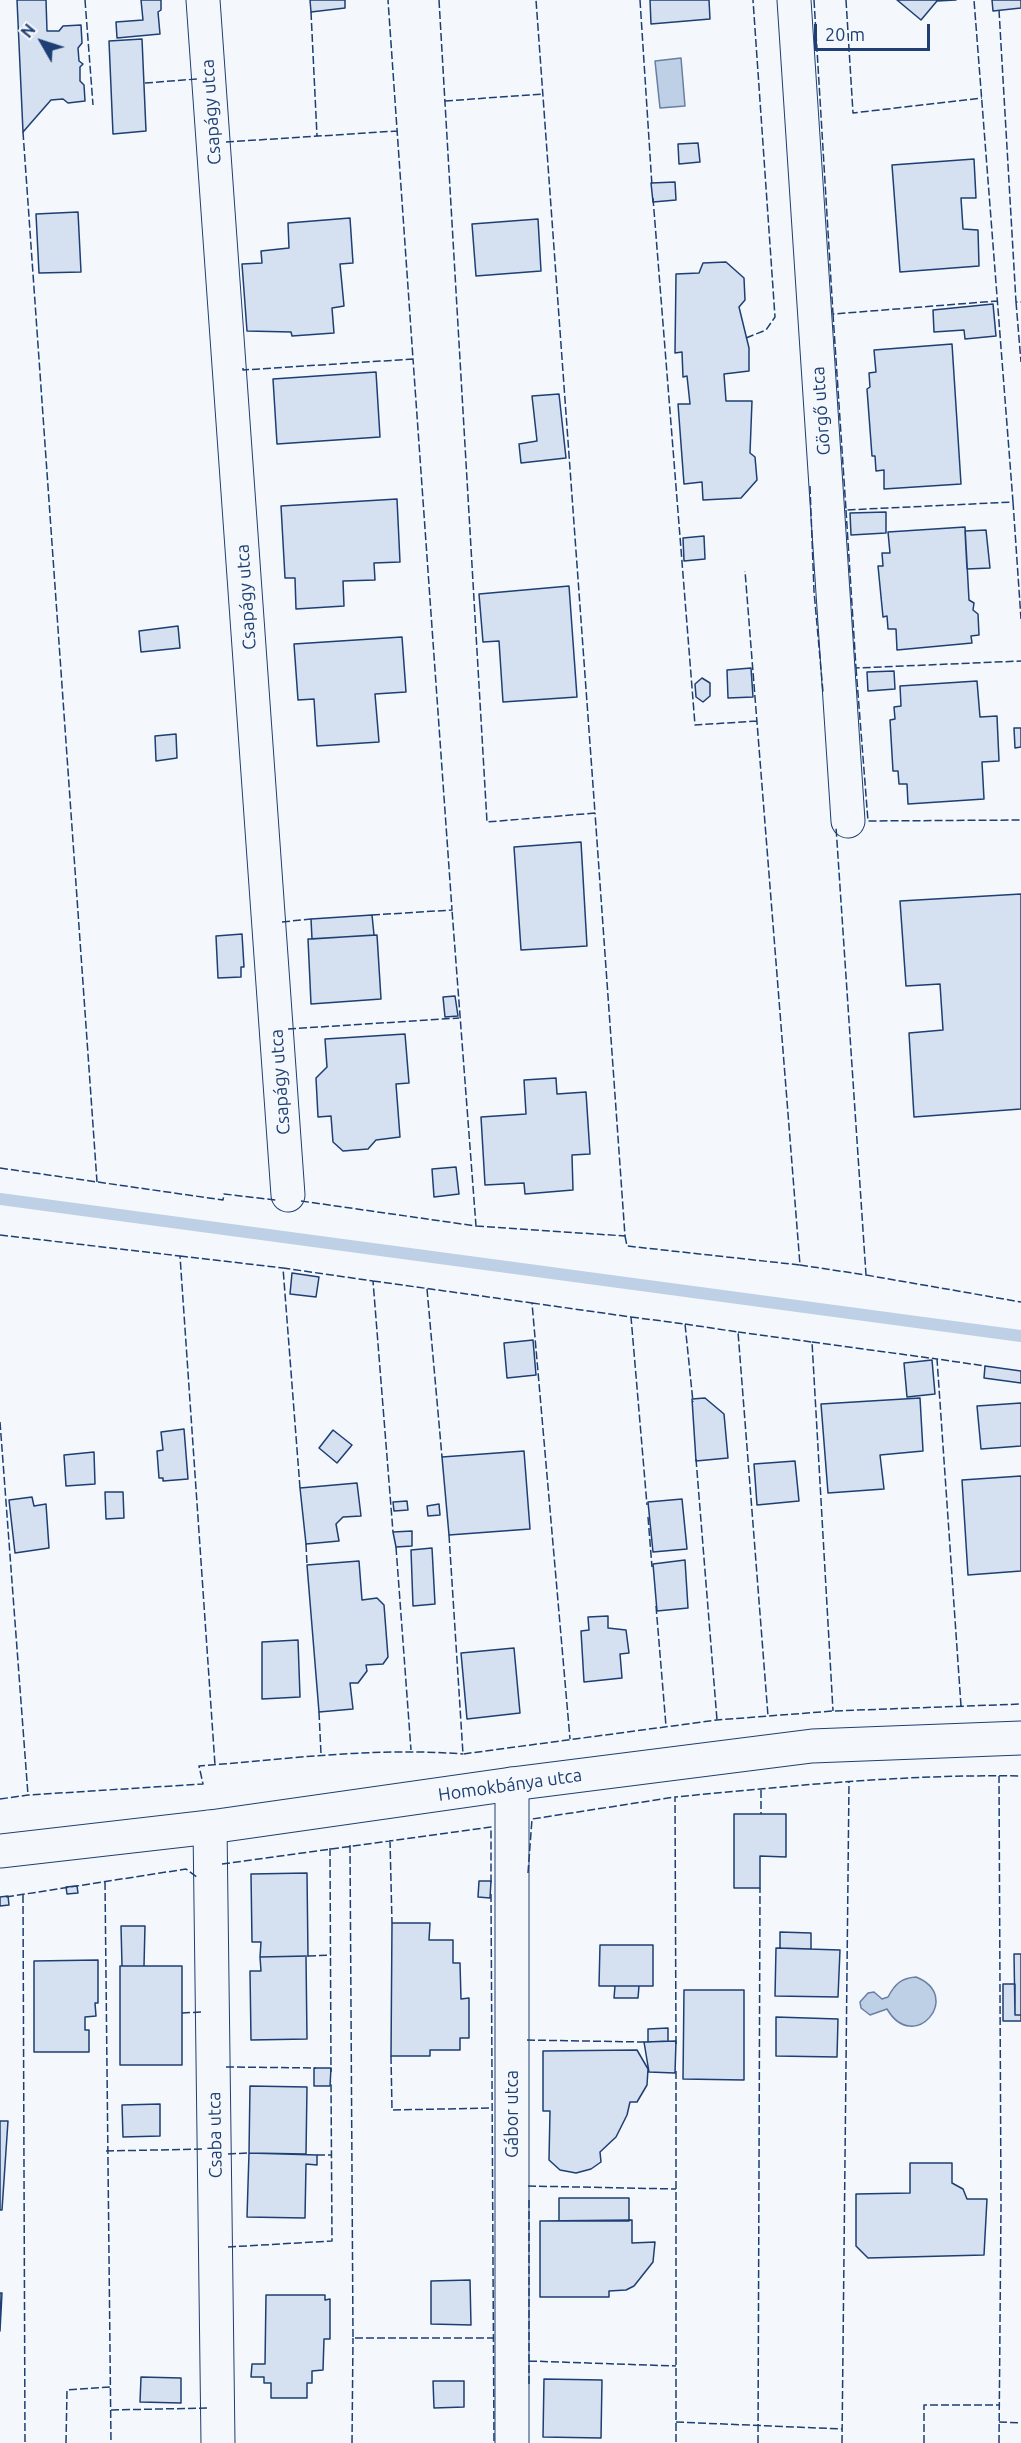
<!DOCTYPE html>
<html>
<head>
<meta charset="utf-8">
<style>
	body { margin:0 }
	#map { position:relative; width:1021px; height:2443px; overflow:hidden; background:#f4f7fb; font-family:Ubuntu,sans-serif }
	canvas { display:block }
	.north { position:absolute; left:12px; top:12px; width:60px; height:60px; -webkit-text-stroke:4px #f4f7fb; paint-order:stroke; rotate:309deg; font-size:16px; font-weight:700; line-height:24px; text-align:center; color:#1d3f73 }
	.north::after { content:''; display:block; margin:auto; width:21px; height:27px; background:#1d3f73; clip-path:polygon(50% 0,100% 100%,50% 72%,0 100%) }
	.scale { position:absolute; left:814px; top:24px; width:116px; height:27px; box-sizing:border-box; border:3px solid #1d3f73; border-top:0; padding-left:8px; font-size:18px; line-height:21px; white-space:nowrap; color:#1d3f73; -webkit-text-stroke:4px #f4f7fb; paint-order:stroke }
</style>
</head>
<body>
<div id="map">
<canvas width="1021" height="2443"></canvas>
<div class="north">N</div>
<div class="scale">20 m</div>
</div>
<script>
const context = document.querySelector('canvas').getContext('2d');
context.lineJoin = 'round';
function fillPath(path, color) {
  context.fillStyle = color;
  context.fill(path, 'evenodd');
}
function stroke(path, color, width, dash) {
  context.strokeStyle = color;
  context.lineWidth = width;
  context.lineCap = dash ? 'butt' : 'round';
  context.setLineDash(dash || []);
  context.stroke(path);
}
function label(font, color, halo, rows, align = 'center') {
  context.font = font + ' Ubuntu,sans-serif';
  context.lineWidth = 4.5;
  context.setLineDash([]);
  context.textBaseline = 'middle';
  context.strokeStyle = halo;
  context.fillStyle = color;
  for (const [text, x, y, turn = 0] of rows) {
    context.save();
    context.translate(x, y);
    context.rotate((+turn || 0) * Math.PI / 180);
    context.textAlign = isNaN(turn) ? turn : align;
    if (halo) context.strokeText(text, 0, 0);
    context.fillText(text, 0, 0);
    context.restore();
  }
}
const water = new Path2D(`
	M681,58l4,48 -25,2 -5,-47z
	M916,1977c48,19 -2,78 -29,32l-17,6 -9,-7 -1,-6 8,-9 6,-1 8,7 6,-2c7,-13 13,-19 28,-20z`);
const stream = new Path2D(`
	M0,1199l1021,137`);
const building = new Path2D(`
	M17,0h29l1,31h12l4,-5 18,-1 1,18 -4,5 1,13 4,3 -3,3v14l4,4 1,16 -17,2 -5,-4 -12,1 -28,32z
	M141,0h20v10l-3,2 2,22 -43,4 -1,-16 27,-2z
	M310,0h35v8l-34,4z
	M650,0h59l1,19 -59,5z
	M897,0h59l-19,1 -16,19z
	M992,0h29v8l-28,3z
	M142,39l4,92 -33,3 -4,-93z
	M698,143l2,19 -21,2 -1,-20z
	M974,159l2,39h-15l2,31 15,1 1,36 -79,6 -8,-107z
	M675,182l1,18 -23,2 -2,-19z
	M78,212l3,60 -42,1 -3,-59z
	M350,218l3,45 -13,1 4,42 -12,2 2,25 -42,3 -1,-4 -44,-1 -5,-67 20,-1 -1,-12 28,-3 -1,-25z
	M538,219l3,52 -65,5 -4,-52z
	M726,262l18,16 1,22 -6,7 10,41v23l-25,3 2,27h26l-2,52 5,4 2,23 -16,18 -38,2 -1,-18 -18,2 -6,-80h12l-3,-28 -4,1 -1,-25 -7,1 1,-79 23,-1 4,-10z
	M993,304l3,32 -31,3 -1,-9 -30,2 -1,-22z
	M952,344l9,140 -77,5v-19l-8,1 -1,-15h-3l-5,-67 3,-2 -1,-14 7,-1 -2,-22z
	M376,372l4,65 -103,7 -4,-65z
	M559,394l7,64 -45,5 -2,-19 18,-3 -5,-45z
	M397,499l3,63 -26,1 1,17 -32,1 1,25 -48,3 -1,-31h-10l-4,-72z
	M886,512v21l-35,2 -1,-22z
	M965,527l4,73 5,3 -1,7 5,4 1,21 -8,1 1,7 -75,7 -1,-21h-8l-1,-13 -4,1 -5,-51h5l-1,-13h8l-2,-21z
	M986,530l4,38 -23,1 -2,-38z
	M704,536l1,23 -21,2 -1,-23z
	M569,586l8,111 -74,5 -4,-61 -16,1 -4,-48z
	M178,626l2,22 -39,4 -2,-21z
	M402,637l4,55 -31,2 4,48 -62,4 -3,-47 -16,1 -4,-56z
	M751,668l2,29 -25,1 -1,-28z
	M894,671l1,18 -27,2 -1,-19z
	M702,678l8,5v13l-7,6 -7,-5 -1,-13z
	M977,681l3,36 17,-1 2,45 -17,1 2,37 -76,5 -1,-20h-8l-1,-13h-5l-3,-51 5,-1 -1,-12 7,-1 -1,-20z
	M1014,728h7v19l-6,1z
	M176,734l1,24 -21,3 -1,-25z
	M581,842l6,104 -66,4 -7,-103z
	M1021,894v215l-107,8 -5,-84 34,-3 -3,-46 -34,2 -6,-85z
	M372,915l2,20 -62,4 -1,-20z
	M242,934l2,33h-3v10l-23,1 -2,-42z
	M377,935l4,64 -70,5 -3,-65z
	M455,996l3,20 -13,1 -2,-20z
	M405,1034l4,49 -13,1 4,53 -24,3 -8,9 -25,2 -10,-9 -2,-26 -13,1 -2,-39 11,-11 -2,-28z
	M556,1078l1,16 29,-2 4,62 -18,1 1,35 -48,4 -1,-11 -39,2 -4,-68 45,-3 -2,-34z
	M456,1167l3,27 -25,3 -2,-28z
	M292,1273l27,4 -3,20 -26,-3z
	M533,1340l3,35 -29,3 -3,-35z
	M932,1360l3,34 -28,3 -3,-34z
	M985,1366l36,5v12l-37,-5z
	M705,1398l19,16 4,44 -32,3 -4,-62z
	M920,1398l3,53 -43,4 4,34 -56,4 -7,-89z
	M1021,1403v43l-40,3 -4,-43z
	M184,1429l4,50 -25,2v-3h-4l-2,-27 6,-1 -2,-18z
	M333,1430l19,15 -15,18 -18,-15z
	M524,1451l6,78 -81,6 -7,-78z
	M94,1452l1,32 -29,2 -2,-31z
	M795,1461l4,40 -42,4 -3,-41z
	M1021,1476v95l-53,4 -6,-95z
	M357,1483l4,33 -18,1 -7,7 3,17 -33,3 -6,-56z
	M105,1492h18l1,26 -18,1z
	M32,1497l2,9 12,-2 3,44 -34,5 -6,-53z
	M682,1499l5,50 -34,3 -5,-50z
	M407,1501l1,9 -14,1 -1,-9z
	M439,1504l1,11 -12,1 -1,-10z
	M412,1531v15l-16,1 -3,-15z
	M432,1548l3,56 -22,2 -2,-56z
	M685,1560l3,48 -31,3 -4,-47z
	M359,1561l3,39 15,-2 7,7 4,52 -5,7 -17,1 1,6 -9,12h-8l3,26 -34,3 -12,-147z
	M608,1616v12l18,2 3,23 -9,1 2,24 -38,4 -3,-51 8,-1 -1,-13z
	M298,1640l2,57 -38,2v-57z
	M514,1648l6,65 -53,6 -6,-66z
	M734,1814h52v43l-26,-1v32h-26z
	M307,1873l1,83 -48,1 1,-15h-9l-1,-68z
	M479,1881h12l-1,17 -12,-1z
	M77,1886l1,7 -11,1 -1,-7z
	M8,1896l1,9 -9,1v-9z
	M392,1923h38l-1,17h24v23h7l1,36 8,-1v40h-9v12h-30v6h-39z
	M121,1926h24l-1,40h-22z
	M780,1932l31,1v16l-31,-1z
	M600,1945h53v41h-54z
	M776,1948l64,2 -2,47 -63,-1z
	M1014,1954h7v61h-6z
	M306,1956l1,83 -56,1 -1,-69h11l-1,-14z
	M98,1960v43h-3l1,13 -11,1v13h4v22h-55v-91z
	M120,1966h62v99h-62z
	M1003,1984h12v31h6v6h-18z
	M615,1986h24l-1,12h-24z
	M684,1990h60v90l-61,-1z
	M776,2017l62,2 -1,38 -61,-1z
	M668,2028v13l-20,1v-13z
	M676,2041l-1,32 -26,-1 -5,-30z
	M637,2050l11,19 -1,16 -10,17h-7l-3,13 -11,22 -16,15 1,10 -10,7 -15,4 -16,-3 -11,-10 1,-49h-7v-60z
	M314,2068h17l-1,18h-16z
	M250,2086l57,1 -1,67 -57,-1z
	M160,2104v32l-37,1 -1,-32z
	M0,2121h8l-6,89h-2z
	M249,2153l68,2v10l-11,-1 -1,54 -58,-1z
	M910,2163h42v20l11,6 4,10h20l-3,56 -116,3 -12,-12v-52l54,-1z
	M559,2198h70v23h-70z
	M632,2220v23l23,-1 -2,20 -19,24 -8,4 -17,1v6h-69v-76z
	M470,2280l1,45 -40,-1v-43z
	M0,2293h2l-2,38z
	M266,2295h59v5l5,-1v40h-6l-1,31 -11,1v12h-5v15h-36v-15h-7v-6h-13l1,-13h13z
	M141,2377l40,1v25l-41,-1z
	M544,2379l58,1 -1,58 -58,-1z
	M433,2381h31v26l-30,1z`);
const minor = new Path2D(`
	M203,0l85,1195
	M794,0l54,821
	M512,1784v659
	M210,1827l8,616`);
const tertiary = new Path2D(`
	M0,1851l210,-24 302,-43 300,-38 209,-8`);
const fence = new Path2D(`
	M85,0l8,105
	M439,0l48,822 108,-9 -59,-813
	M640,0l12,186
	M814,0l19,314 164,-13
	M846,0l7,113 129,-15
	M999,10l17,292h5
	M311,12l6,124
	M145,83l52,-4
	M445,101l98,-7
	M23,132l74,1050
	M226,142l171,-11
	M653,198l42,527 62,-4
	M1016,302l5,60
	M833,314l13,196 167,-8 -39,-502
	M746,338l20,-8 9,-13 -22,-317
	M243,368v2l170,-11 -25,-359
	M810,486l4,105 9,101
	M1013,502l8,117
	M846,510l10,158 165,-7
	M856,668l12,153 153,-1
	M372,915l80,-5 -39,-551
	M282,922l29,-3
	M288,1029l171,-11
	M0,1168l223,32 1,-6 52,6
	M301,1201l175,25 -24,-316
	M476,1226l149,10 -30,-423
	M0,1235l180,21 35,509
	M625,1236l2,10 173,19 -55,-694
	M180,1256l103,12
	M800,1265l66,10 -30,-448
	M866,1275l155,27
	M373,1281l159,22 38,436
	M427,1289l15,168
	M532,1303l99,14 16,188
	M631,1317l54,7 8,78
	M685,1324l53,8 30,384
	M738,1332l74,10 21,369
	M812,1342l125,17
	M0,1422l28,373
	M696,1459l21,261
	M300,1488l-17,-220 90,13 20,251
	M648,1517l4,50
	M449,1535l14,219 254,-34 116,-9 188,-7
	M306,1544l1,21
	M396,1547l15,203
	M656,1606l10,120
	M961,1706l-24,-347 48,7
	M319,1712l2,42
	M761,1790v24
	M0,1799l28,-4 175,-11 -4,-18c89,-7 175,-19 264,-12
	M390,1840l2,83
	M350,1845l3,493h141
	M330,1848l1,224
	M222,1864l269,-37v58
	M528,1873l4,-54 143,-22
	M105,1882l6,561
	M491,1894l3,549
	M23,1895l2,548
	M6,1897l180,-28 12,9
	M308,1956l23,-1
	M182,2013l19,-1
	M527,2040l117,2
	M676,2044l-1,-247c115,-11 231,-23 346,-21
	M391,2056l1,54 100,-2
	M226,2067l90,1
	M676,2071v372
	M106,2151l99,-2
	M228,2154l21,-1
	M317,2155h15
	M528,2186l148,3
	M529,2200v186
	M228,2247l104,-6 -1,-160
	M529,2361l147,5
	M111,2410l97,-2
	M676,2422l166,7
	M999,2422l22,1
	M66,2443l1,-53 43,-3
	M352,2443l1,-105
	M758,2443l2,-555
	M842,2443l7,-661
	M924,2443v-38h75
	M999,2443l2,-237 -2,-430`);
const streetNames = [
	["Csapágy utca",211,112,-94],
	["Görgő utca",821,411,-94],
	["Csapágy utca",246,597,-94],
	["Csapágy utca",280,1082,-94],
	["Homokbánya utca",510,1785,-8],
	["Gábor utca",512,2114,-90],
	["Csaba utca",215,2135,-91]
];
fillPath(water, '#bed0e5');
stroke(water, '#687fa3', 1.5);
stroke(stream, '#bed0e5', 12);
fillPath(building, '#d5e0f0');
stroke(building, '#1d3f73', 1.5);
stroke(minor, '#1d3f73', 35);
stroke(tertiary, '#1d3f73', 35);
stroke(minor, '#f4f7fb', 33);
stroke(tertiary, '#f4f7fb', 33);
stroke(fence, '#1d3f73', 1.5, [8, 3]);
label('18px', '#1d3f73', '#f4f7fb', streetNames);
</script>
</body>
</html>
